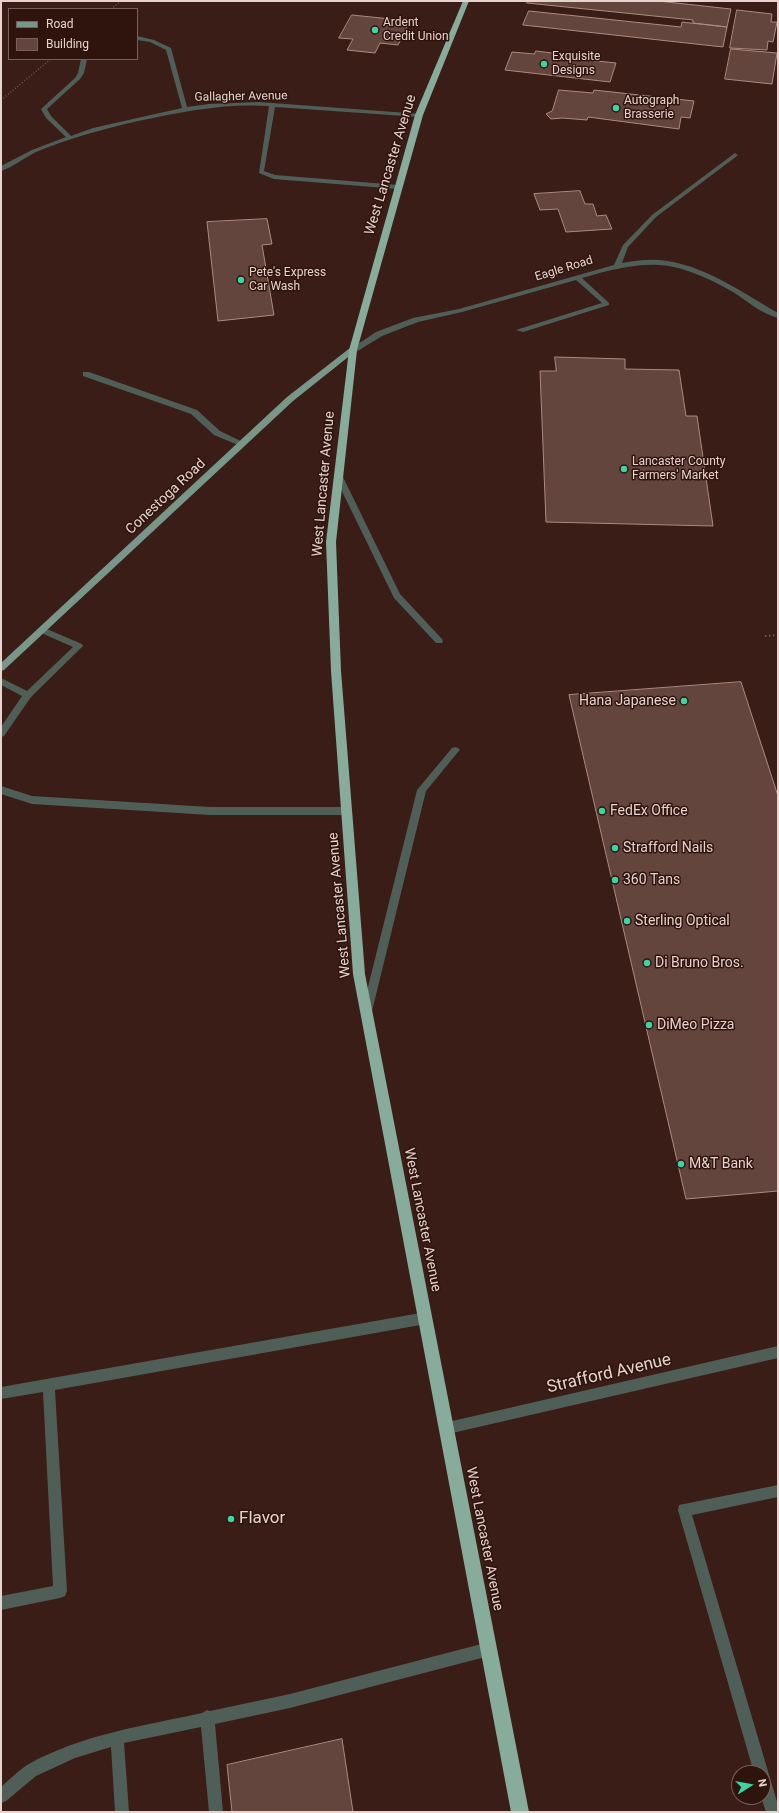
<!DOCTYPE html>
<html>
<head>
<meta charset="utf-8">
<style>
	body { margin:0 }
	#map { position:relative; width:779px; height:1813px; overflow:hidden; background:#391d16; font-family:Roboto,sans-serif }
	canvas { display:block }
	.frame { position:absolute; inset:0; border:2px solid #e6d3ce; pointer-events:none }
	.legend { position:absolute; left:8px; top:8px; width:130px; height:52px; box-sizing:border-box; background:#2e140d; border:1px solid #78605a; margin:0; padding:5px 7px; list-style:none; font-size:12px; color:#e6d3ce }
	.legend li { display:flex; align-items:center; gap:8px; height:20px }
	.legend b { width:20px; border:1px solid #78605a }
	.north { position:absolute; left:731px; top:1765px; width:40px; height:40px; box-sizing:border-box; background:#2e140d; border:1px solid #78605a; border-radius:50%; rotate:79deg; font-size:11px; font-weight:700; line-height:16px; text-align:center; color:#e6d3ce }
	.north::after { content:''; display:block; margin:auto; width:14px; height:18px; background:#3dd4a3; clip-path:polygon(50% 0,100% 100%,50% 72%,0 100%) }
</style>
</head>
<body>
<div id="map">
<canvas width="779" height="1813"></canvas>
<div class="frame"></div>
<ul class="legend">
<li><b style="height:5px;background:#789689"></b>Road</li>
<li><b style="height:11px;background:#64453d"></b>Building</li>
</ul>
<div class="north">N</div>
</div>
<script>
const context = document.querySelector('canvas').getContext('2d');
context.lineJoin = 'round';
function fillPath(path, color) {
  context.fillStyle = color;
  context.fill(path, 'evenodd');
}
function stroke(path, color, width, dash) {
  context.strokeStyle = color;
  context.lineWidth = width;
  context.lineCap = dash ? 'butt' : 'round';
  context.setLineDash(dash || []);
  context.stroke(path);
}
function label(font, color, halo, rows, align = 'center') {
  context.font = font + ' Roboto,sans-serif';
  context.lineWidth = 3;
  context.setLineDash([]);
  context.textBaseline = 'middle';
  context.strokeStyle = halo;
  context.fillStyle = color;
  for (const [text, x, y, turn = 0] of rows) {
    context.save();
    context.translate(x, y);
    context.rotate((+turn || 0) * Math.PI / 180);
    context.textAlign = isNaN(turn) ? turn : align;
    if (halo) context.strokeText(text, 0, 0);
    context.fillText(text, 0, 0);
    context.restore();
  }
}
const building = new Path2D(`
	M528,1h130l73,8 -4,18 -34,-4v-3l-166,-17z
	M737,10l35,4 -1,8h6l-4,20 -5,-1 -1,9 -37,-2z
	M529,11l152,16 1,-5 45,5 -4,20 -200,-22z
	M352,15l58,6 -12,24 -18,-2 -5,10 -28,-3 6,-11 -14,-1z
	M731,49l46,4 -5,31 -47,-5z
	M536,51l24,3 -1,3 57,6 -6,19 -105,-12 7,-18 22,2z
	M559,90l34,3 1,-3 100,11 -4,17 -9,-1 -2,12 -91,-12 -1,3 -25,-2 -11,1 -5,-5 6,-3z
	M580,191l5,13h8l4,12 9,-1 6,14 -46,3 -8,-23 -18,1 -6,-16z
	M267,219l5,25 -10,1 12,70 -56,6 -11,-99z
	M555,357l70,2v10l54,1 7,46h11l16,110 -167,-4 -6,-151h16z
	M741,682l37,114v395l-92,8 -117,-504z
	M342,1739l11,73h-121l-5,-47z`);
const pathFar1 = new Path2D(`
	M111,9l10,-8
	M1,100l50,-41`);
const path = new Path2D(`
	M765,636l13,-1`);
const minor = new Path2D(`
	M137,36l17,4 17,8 16,59 22,-3 50,-2 162,12 1,1 -3,2 -144,-10 -11,64 11,4 123,10 3,2 -3,2 -124,-10 -15,-6 10,-67c-45,-3 -88,6 -131,15 -34,8 -69,17 -102,31 -12,6 -23,15 -35,19v-5l31,-16 34,-13 -20,-19 -5,-9 34,-31 3,-5 3,-14h6l-3,14 -4,6 -33,30 4,7 20,20 22,-8 89,-20 -16,-58 -16,-8 -13,-2z
	M735,153l3,2 -1,1 -81,61 -28,30 -6,16c12,-2 24,-4 36,-3 44,3 83,32 120,53v5c-16,-4 -31,-17 -45,-26 -61,-34 -84,-33 -151,-14l27,25v2l-86,27 -7,-2 86,-27 -26,-23 -114,32 -44,10 -36,14 -26,16 -7,-2 27,-18 37,-14 46,-9 155,-44 9,-20 29,-30z
	M83,372h6l108,38 23,21 25,12 -1,2h-6l-24,-10 -23,-21 -108,-38z
	M339,474l4,3 57,117 42,45 1,2 -1,2h-6l-42,-45 -59,-121z
	M42,627l40,17 1,2 -52,51 -27,39 -3,1v-10l21,-31 -21,-11v-7l26,13 46,-44 -34,-15 -1,-2z
	M455,747l3,1 2,2 -2,2 -32,39 -54,220 -1,3 -4,2 -4,-2 -1,-3 55,-221 35,-42z
	M1,786l31,10 178,11h137l5,4 -5,4h-137l-178,-11 -31,-10z
	M426,1312l4,2 2,4 -2,4 -4,2 -371,66 12,201 -2,5 -5,2 -59,12v-14l52,-10 -10,-194 -42,7v-12z
	M778,1346v12l-330,76 -4,-2 -2,-4 2,-4 4,-2z
	M778,1485v12l-86,18 86,290v7h-12l-5,-15h2v-24h-9l-76,-263 1,-5 5,-1z
	M489,1642l5,2 2,5 -2,5 -5,2 -199,52 -75,16 8,88h-14l-8,-85 -77,16 5,69h-14l-4,-65 -36,11 -39,18 -30,25 -5,2v-16c8,-7 17,-16 26,-22 53,-30 115,-39 175,-52l5,-3 3,1 80,-17z`);
const major = new Path2D(`
	M350,348l7,2 -64,51 -289,269 -3,1v-8l286,-266z`);
const highway = new Path2D(`
	M463,1h6l-46,114 -66,235 -21,192 5,129 24,303 164,838h-18l-158,-838 -22,-303 -5,-129 23,-192 66,-235z`);
const markers = [
	[375,30,4,"#3dd4a3"],
	[544,64,4,"#3dd4a3"],
	[616,108,4,"#3dd4a3"],
	[241,280,4,"#3dd4a3"],
	[624,469,4,"#3dd4a3"],
	[684,701,4,"#3dd4a3"],
	[602,811,4,"#3dd4a3"],
	[615,848,4,"#3dd4a3"],
	[615,880,4,"#3dd4a3"],
	[627,921,4,"#3dd4a3"],
	[647,963,4,"#3dd4a3"],
	[649,1025,4,"#3dd4a3"],
	[681,1164,4,"#3dd4a3"],
	[231,1519,4,"#3dd4a3"]
];
const farPoinames = [
	["Ardent",383,23],
	["Credit Union",383,37],
	["Exquisite",552,57],
	["Designs",552,71],
	["Autograph",624,101],
	["Brasserie",624,115],
	["Pete's Express",249,273],
	["Car Wash",249,287],
	["Lancaster County",632,462],
	["Farmers' Market",632,476]
];
const farStreetnames = [
	["Gallagher Avenue",241,97,-1],
	["Eagle Road",564,269,-17]
];
const streetNames = [
	["West Lancaster Avenue",391,165,-73],
	["West Lancaster Avenue",324,484,-85],
	["Conestoga Road",166,497,-43],
	["West Lancaster Avenue",340,905,-95],
	["West Lancaster Avenue",422,1220,79],
	["West Lancaster Avenue",484,1539,79]
];
const poiNames = [
	["Hana Japanese",676,701,"right"],
	["FedEx Office",610,811],
	["Strafford Nails",623,848],
	["360 Tans",623,880],
	["Sterling Optical",635,921],
	["Di Bruno Bros.",655,963],
	["DiMeo Pizza",657,1025],
	["M&T Bank",689,1164]
];
const nearStreetnames = [
	["Strafford Avenue",609,1374,-13]
];
const nearPoinames = [
	["Flavor",239,1519]
];
fillPath(building, '#64453d');
stroke(building, '#ad8a81', 1);
stroke(pathFar1, '#6e554f', 1.5, [1, 2]);
stroke(path, '#6e554f', 2, [1.5, 2.5]);
fillPath(minor, '#505e58');
fillPath(major, '#789689');
fillPath(highway, '#88ac9c');
for (const [x, y, r, color] of markers) {
  const dot = new Path2D();
  dot.arc(x, y, r, 0, 2 * Math.PI);
  context.fillStyle = color;
  context.fill(dot);
  stroke(dot, '#2e140d', 1.5);
}
label('12px', '#e6d3ce', '#2e140d', farPoinames, 'left');
label('12px', '#e6d3ce', '#2e140d', farStreetnames);
label('14px', '#e6d3ce', '#2e140d', streetNames);
label('14px', '#e6d3ce', '#2e140d', poiNames, 'left');
label('17px', '#e6d3ce', '#2e140d', nearStreetnames);
label('17px', '#e6d3ce', '#2e140d', nearPoinames, 'left');
</script>
</body>
</html>
